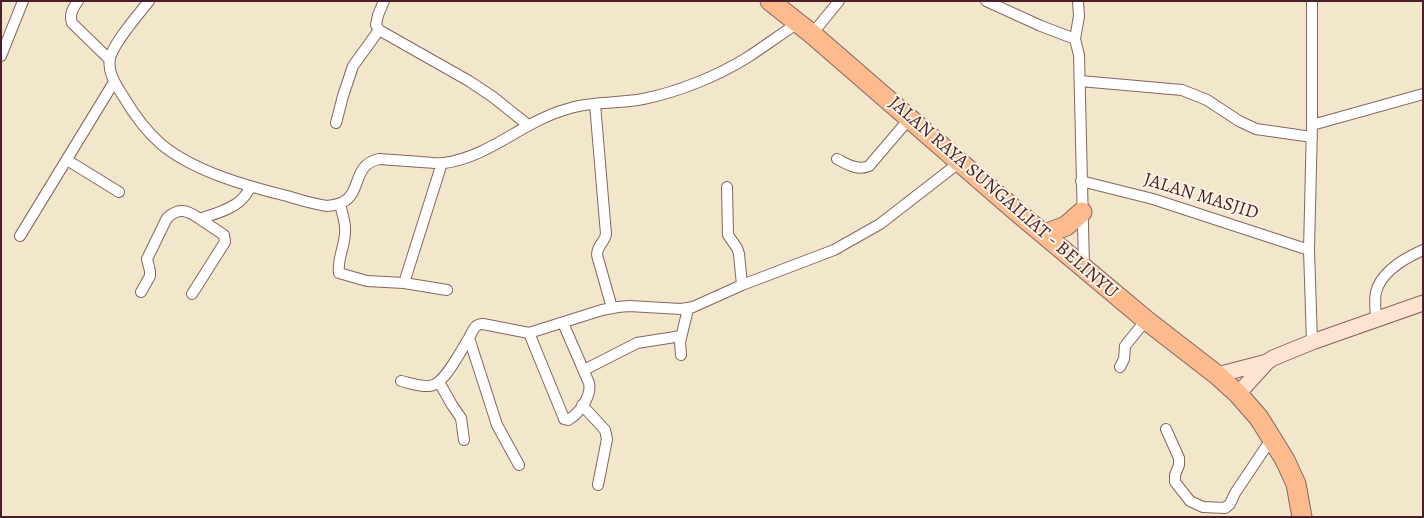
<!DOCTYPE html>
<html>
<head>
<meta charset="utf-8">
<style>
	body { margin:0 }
	#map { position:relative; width:1424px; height:518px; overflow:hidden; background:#f2e7cb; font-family:Alegreya,serif }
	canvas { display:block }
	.frame { position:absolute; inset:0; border:2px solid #4a1f2b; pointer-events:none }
</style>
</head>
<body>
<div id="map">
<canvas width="1424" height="518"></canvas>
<div class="frame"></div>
</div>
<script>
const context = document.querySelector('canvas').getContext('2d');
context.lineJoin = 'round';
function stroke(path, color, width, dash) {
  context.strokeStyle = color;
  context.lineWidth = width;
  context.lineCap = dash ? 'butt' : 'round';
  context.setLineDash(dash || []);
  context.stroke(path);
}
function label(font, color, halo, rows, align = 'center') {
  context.font = font + ' Alegreya,serif';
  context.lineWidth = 4;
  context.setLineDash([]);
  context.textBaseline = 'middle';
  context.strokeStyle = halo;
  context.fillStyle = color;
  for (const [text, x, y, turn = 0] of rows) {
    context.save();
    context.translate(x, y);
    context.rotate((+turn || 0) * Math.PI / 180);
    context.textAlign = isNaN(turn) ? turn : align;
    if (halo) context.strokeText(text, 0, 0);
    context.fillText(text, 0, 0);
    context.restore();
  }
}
const street = new Path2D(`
	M78,1c-5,7 -9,13 -6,22l38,37
	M149,1c-11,14 -35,41 -39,57 -3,14 6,27 13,38 10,17 23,35 38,48 32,27 85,42 126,52 13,4 27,8 40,10 6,-1 11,-1 16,-4 19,-10 9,-37 36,-43 14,1 28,2 42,3 7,0 15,2 23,1 45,-6 77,-40 120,-53 25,-9 53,-6 79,-11 35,-7 75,-23 105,-42 17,-11 33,-23 50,-34
	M384,1l-6,14 -2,10 3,5 90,51 24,16 35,28
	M986,1l55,25 34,13
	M1078,1l1,15 -4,23 4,16 5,212
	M1312,1v124l-3,125 3,92
	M812,34l27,-33
	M1,56l22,-55
	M1080,81l102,9 25,10 32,21 17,8 56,8
	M595,104l11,130c-1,8 -9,11 -9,21l15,53
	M336,123l7,-27 10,-30 26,-36
	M1312,125l111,-31
	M837,159c10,5 20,12 32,7l41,-48
	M67,160l52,32
	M442,163l-38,120 43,7
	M1081,181l72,18 156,51
	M727,187l1,48 9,13 2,6 3,31
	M340,204c2,9 6,19 5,28 0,14 -8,27 -6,41l28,8 37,2
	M20,236l94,-154
	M141,292l9,-16v-5l-3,-12 20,-41c12,-11 20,-8 33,1 13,-5 31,-9 41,-19 4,-3 7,-9 10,-13
	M192,294l33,-52 -1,-7 -24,-16
	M1376,320c0,-9 -2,-19 0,-28 5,-20 29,-34 47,-42
	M529,333l34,83 1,3 4,1c11,-6 24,-24 21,-37l-26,-60
	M681,355l-1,-13 8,-33
	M1120,367l4,-8 1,-13 21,-26
	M584,370l53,-27 44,-7
	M401,381c9,2 19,6 28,5 15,0 32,-36 40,-48
	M439,382l13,23 9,13 3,22
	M582,405l23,25 2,9 -9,46
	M1166,429l13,29v7l-4,10v7l15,19 13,6 22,1 5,-4 5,-11 37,-55
	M519,465l-22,-40 -28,-87c4,-7 5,-14 14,-14l46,9 73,-23 16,-3 11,-1 52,3 12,-2 49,-22 92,-35 46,-26 80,-62`);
const secondary = new Path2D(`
	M1217,375l50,-13
	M1238,394l29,-32 6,-4 39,-16 111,-39`);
const highway = new Path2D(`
	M770,1l42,33 204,177 130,109 71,55 21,19 21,24 26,42 11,24 6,33
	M1045,234l21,-8 16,-14`);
const streetNames = [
	["JALAN MASJID",1201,197,17],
	["JALAN RAYA SUNGAILIAT - BELINYU",1003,198,41]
];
stroke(street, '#856563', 12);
stroke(secondary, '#856563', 17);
stroke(highway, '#856563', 21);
stroke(street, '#fff', 10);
stroke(secondary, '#fee3d1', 15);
stroke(highway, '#fcba8d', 19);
label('19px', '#4a1f2b', '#fcf5e5', streetNames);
</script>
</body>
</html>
